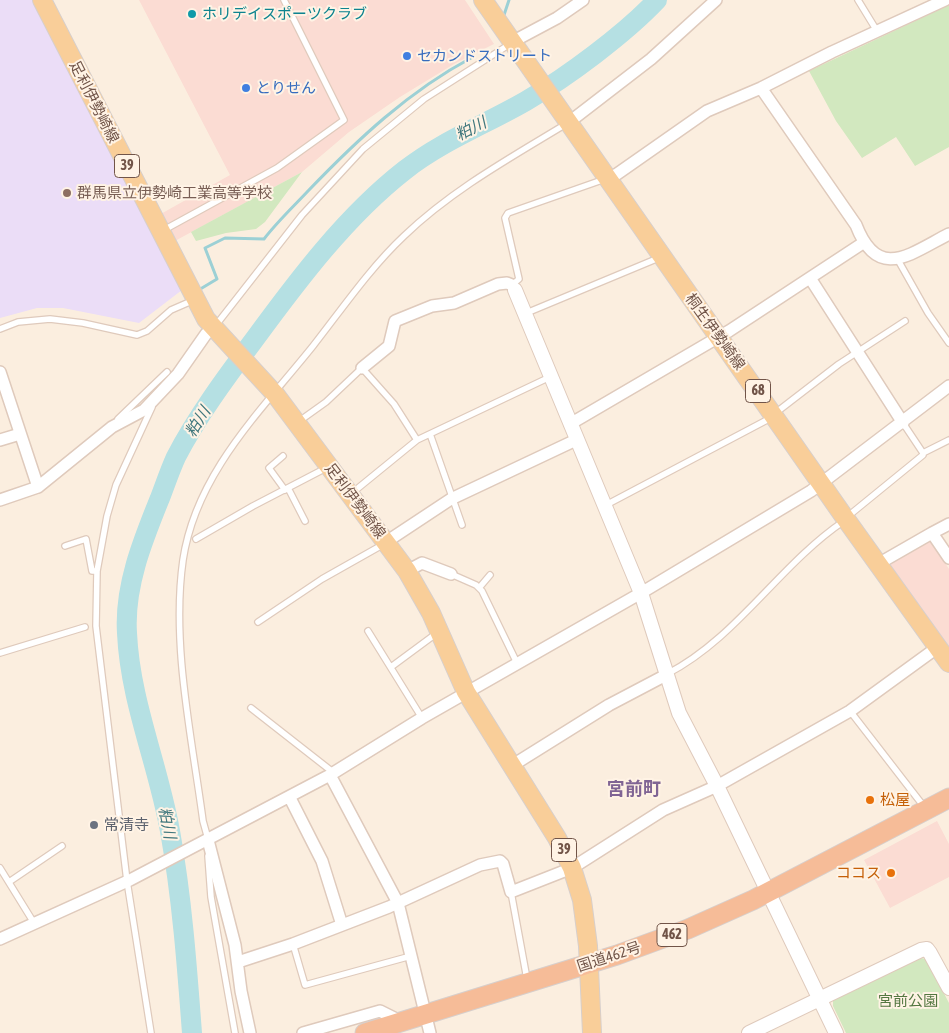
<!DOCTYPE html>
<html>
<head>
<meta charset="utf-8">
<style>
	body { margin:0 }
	canvas { display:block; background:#fbeedf }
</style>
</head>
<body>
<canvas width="949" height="1033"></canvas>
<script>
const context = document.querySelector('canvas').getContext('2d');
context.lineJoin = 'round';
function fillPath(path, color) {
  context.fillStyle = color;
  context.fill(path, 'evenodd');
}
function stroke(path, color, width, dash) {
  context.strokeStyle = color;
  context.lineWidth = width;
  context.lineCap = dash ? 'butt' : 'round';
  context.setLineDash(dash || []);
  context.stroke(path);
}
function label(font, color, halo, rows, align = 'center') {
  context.font = font + ' "Asap Condensed","Noto Sans JP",sans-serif';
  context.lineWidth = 4;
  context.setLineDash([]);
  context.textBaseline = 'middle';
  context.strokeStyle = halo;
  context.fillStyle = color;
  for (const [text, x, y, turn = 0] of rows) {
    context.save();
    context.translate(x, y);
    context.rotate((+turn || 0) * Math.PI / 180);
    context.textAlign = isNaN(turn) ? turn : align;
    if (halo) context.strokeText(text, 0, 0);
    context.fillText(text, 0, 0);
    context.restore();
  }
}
const commercial = new Path2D(`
	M139,0h326l29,44 -40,20 -54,33 -51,35 -47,40 -129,70 -14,-27 71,-40z
	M929,539l20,30v79l-61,-85z
	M937,821l12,23v33l-59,31 -26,-48z`);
const education = new Path2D(`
	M0,0h34l148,290 -43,33 -76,-15h-26l-37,10z`);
const green = new Path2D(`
	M949,5v142l-34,19 -19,-29 -34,21 -26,-37 -27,-50z
	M302,172l-37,50 -9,7 -30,4 -30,8 -5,-9z
	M921,958l5,1 23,44v30h-103l-13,-27v-6z`);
const stream = new Path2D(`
	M504,15l5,-15
	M197,291l20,-12 -12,-31 20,-10 39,1c13,-17 29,-32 44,-48 49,-51 101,-100 163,-133`);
const river = new Path2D(`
	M192,1033c-5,-67 -10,-135 -22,-202 -12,-67 -40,-130 -43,-198 -3,-47 16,-93 33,-135 5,-13 10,-28 16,-41 20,-39 51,-81 78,-117 44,-60 92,-124 151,-170 37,-29 81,-46 121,-69 41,-24 99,-67 131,-101`);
const service = new Path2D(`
	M858,0l19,31
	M162,231l115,-63 67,-48 -60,-120
	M898,260l30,53 21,30
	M512,285l7,-6 -14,-61 3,-5 97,-34
	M524,314l137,-57
	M216,325l86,-110 61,-66 61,-50 86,-55
	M0,329l18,-7 32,-3 33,4 54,12 10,-4 24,-21 23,-10
	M118,419l49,-47
	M298,422l28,-20 36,-34 32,36 23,36
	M903,423l20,30
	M430,434l32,91
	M283,456l-14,12 16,22
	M288,488l17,33
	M352,493l65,-53 133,-63
	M606,505l159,-84 74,-57 66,-43
	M847,517l76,-62v-2l26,-13
	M196,539l57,-33 75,-39
	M65,546l21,-7 6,32h5
	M451,574l25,11 6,6 35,72
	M479,588l11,-13
	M258,622l64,-43 62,-35
	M368,631l54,87
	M0,653l85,-26
	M391,667l46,-34
	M667,674c70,-36 112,-109 177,-153
	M251,708l83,65
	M850,711l75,97
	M208,839l-5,-18c-11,-83 -32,-177 -20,-261 13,-87 78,-149 130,-214 29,-37 57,-78 91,-110 48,-46 106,-78 162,-112
	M208,856l3,41 24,136
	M0,868l34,55
	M9,882l53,-36
	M511,892l16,87
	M293,944l12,41 106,-29
	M151,1033l-24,-152 -31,-255 1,-55 10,-55 9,-31 36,-78`);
const minor = new Path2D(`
	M512,42l45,-24 26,-18
	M761,88l95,137c22,57 54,29 93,9
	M568,123l83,-64 65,-59
	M607,178l10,-4 90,-63 54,-23 71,-36 113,-52
	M810,278l93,145
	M362,368l27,-22 6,-25 37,-15 22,-3 44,-19 9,-1 5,2 3,5
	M0,372l38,115
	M570,424l159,-93 134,-88
	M0,440l20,-6
	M0,500l38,-13 74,-60 32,-17 34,-36 28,-40 7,-6
	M949,524l-17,9 17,25
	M386,542l65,-43 125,-59
	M878,564l54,-31
	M407,571l15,-8 29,11
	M513,765l96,-60 57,-30
	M330,775l68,128 32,130
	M290,798l32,63 20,64
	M208,840l27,105 6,46 9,42
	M0,939l130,-59 200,-105 92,-57 219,-125 170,-102 138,-105
	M238,962l55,-18 96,-37 91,-42 20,-4 3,3 8,28 61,-24 91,-58 54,-24 133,-75 88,-64
	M303,1033l77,-22 22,11 -2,3`);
const tertiary = new Path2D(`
	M515,290l126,303 38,120 38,73 119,247
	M749,1033l172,-83 6,-1 3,4 19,35`);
const primary = new Path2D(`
	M42,0l164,319 69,75 132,177 24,42 35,79 91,146 15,30 10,32 6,46 4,87
	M483,0l362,518 104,145`);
const trunk = new Path2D(`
	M365,1033l252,-78 71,-26 65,-29 196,-102`);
const markers = [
	[192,14,5,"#0f9aa8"],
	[407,56,5,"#3f7fe0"],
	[246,88,5,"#3f7fe0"],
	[67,193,5,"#8d6e63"],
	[870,800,5,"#e8710a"],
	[94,825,5,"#6b7280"],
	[891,873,5,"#e8710a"]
];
const shields = [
	[127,166,25],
	[758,391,25],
	[564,850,25],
	[672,935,30]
];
const shieldNames = [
	["39",127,166],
	["68",758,391],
	["39",564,850],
	["462",672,935]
];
const cultureNames = [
	["ホリデイスポーツクラブ",202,14]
];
const shopNames = [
	["セカンドストリート",417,56],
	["とりせん",256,88]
];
const streetNames = [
	["足利伊勢崎線",94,102,63],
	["桐生伊勢崎線",715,332,54],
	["足利伊勢崎線",355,501,53],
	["国道462号",609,957,-18]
];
const educationNames = [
	["群馬県立伊勢崎工業高等学校",77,193]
];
const foodNames = [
	["松屋",880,800],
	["ココス",881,873,"right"]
];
const worshipNames = [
	["常清寺",104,825]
];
const parkNames = [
	["宮前公園",908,1001]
];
const waterNames = [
	["粕川",471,129,-27],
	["粕川",198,422,-58],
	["粕川",167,823,79]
];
const quarterNames = [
	["宮前町",634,789]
];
fillPath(commercial, '#fbdcd3');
fillPath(education, '#ebddf7');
fillPath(green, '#d2e8bf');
stroke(stream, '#9cd0d5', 3);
stroke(river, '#b5e0e3', 20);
stroke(service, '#dfcabc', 8);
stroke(minor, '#dfcabc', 14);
stroke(tertiary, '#dfcabc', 16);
stroke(primary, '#d7cfcc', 20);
stroke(trunk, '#d7cfcc', 21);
stroke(service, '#fff', 5.5);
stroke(minor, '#fff', 11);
stroke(tertiary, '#fff', 14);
stroke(primary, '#f9ce99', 18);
stroke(trunk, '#f6bc98', 19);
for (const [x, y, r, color] of markers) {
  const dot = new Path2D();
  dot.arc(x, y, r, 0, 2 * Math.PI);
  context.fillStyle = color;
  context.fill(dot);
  stroke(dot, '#fff3e5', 2);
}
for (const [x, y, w] of shields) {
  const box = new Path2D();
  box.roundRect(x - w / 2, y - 11.5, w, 23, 4);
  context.fillStyle = '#fff3e5';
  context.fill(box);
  stroke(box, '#715448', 1);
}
label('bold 14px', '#715448', null, shieldNames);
label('15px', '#0d838f', '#fff3e5', cultureNames, 'left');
label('15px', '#366cbe', '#fff3e5', shopNames, 'left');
label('15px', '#715448', '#fff3e5', streetNames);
label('15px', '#785e54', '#fff3e5', educationNames, 'left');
label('15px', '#c56008', '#fff3e5', foodNames, 'left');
label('15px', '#5b616d', '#fff3e5', worshipNames, 'left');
label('15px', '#547741', '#fff3e5', parkNames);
label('italic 16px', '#40777d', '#fff3e5', waterNames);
label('bold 18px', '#806494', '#fff3e5', quarterNames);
</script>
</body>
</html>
